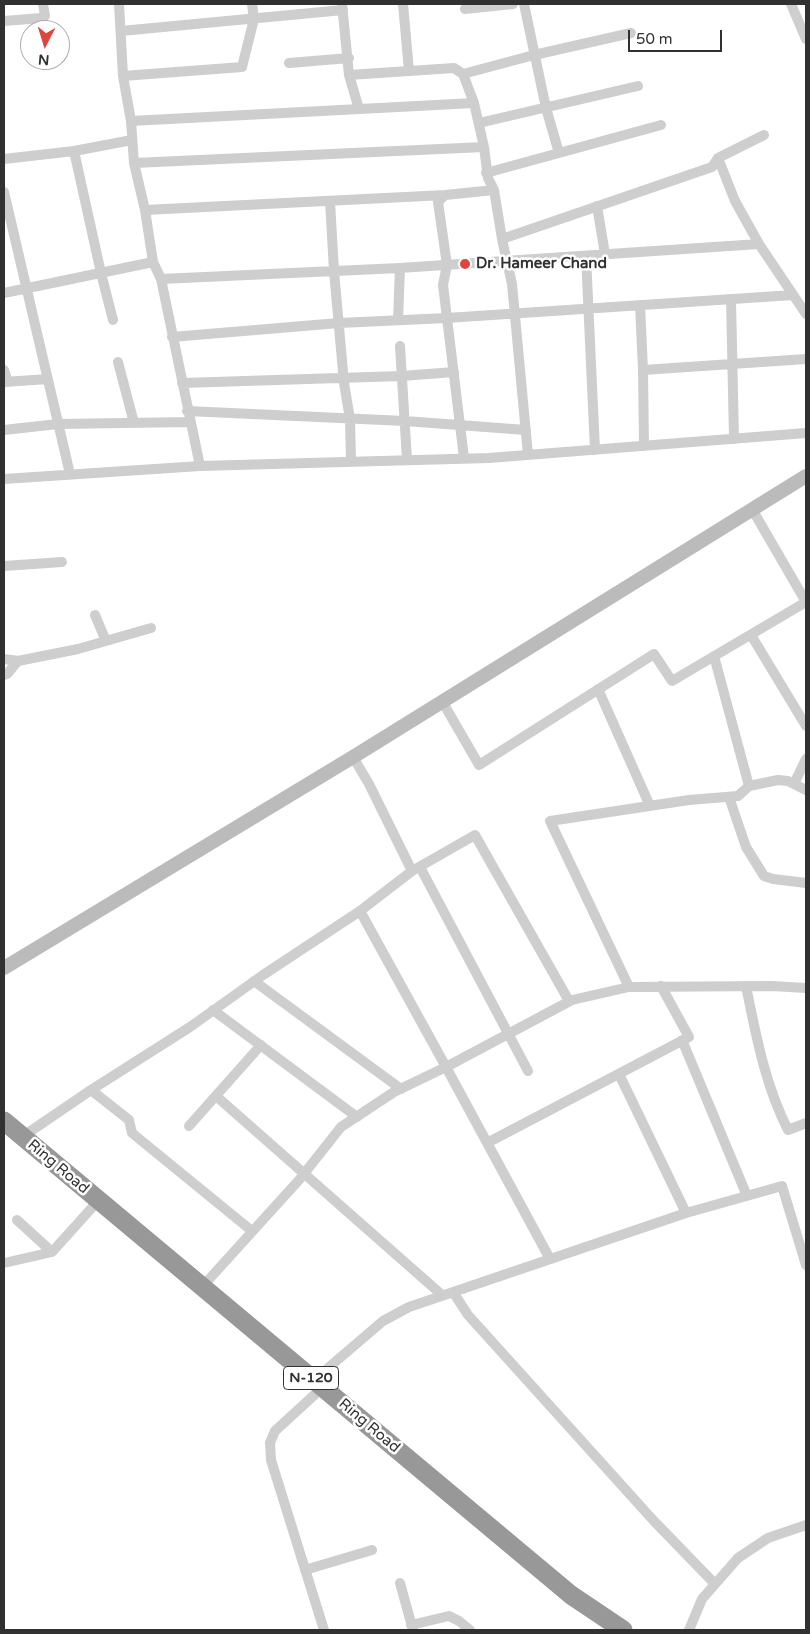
<!DOCTYPE html>
<html>
<head>
<meta charset="utf-8">
<style>
	body { margin:0 }
	#map { position:relative; width:810px; height:1634px; overflow:hidden; background:#fff; font-family:"Varela Round",sans-serif }
	canvas { display:block }
	.frame { position:absolute; inset:0; border:5px solid #313131; pointer-events:none }
	.north { position:absolute; left:20px; top:20px; width:50px; height:50px; box-sizing:border-box; background:#fff; border:1px solid #adadad; border-radius:50%; rotate:185deg; font-size:14px; font-weight:700; line-height:20px; text-align:center; color:#313131 }
	.north::after { content:''; display:block; margin:auto; width:18px; height:22px; background:#dd453f; clip-path:polygon(50% 0,100% 100%,50% 72%,0 100%) }
	.scale { position:absolute; left:628px; top:30px; width:94px; height:22px; box-sizing:border-box; border:2px solid #313131; border-top:0; padding-left:6px; font-size:15px; line-height:18px; white-space:nowrap; color:#313131; -webkit-text-stroke:4px #fff; paint-order:stroke }
</style>
</head>
<body>
<div id="map">
<canvas width="810" height="1634"></canvas>
<div class="frame"></div>
<div class="north">N</div>
<div class="scale">50 m</div>
</div>
<script>
const context = document.querySelector('canvas').getContext('2d');
context.lineJoin = 'round';
function stroke(path, color, width, dash) {
  context.strokeStyle = color;
  context.lineWidth = width;
  context.lineCap = dash ? 'butt' : 'round';
  context.setLineDash(dash || []);
  context.stroke(path);
}
function label(font, color, halo, rows, align = 'center') {
  context.font = font + ' "Varela Round",sans-serif';
  context.lineWidth = 5;
  context.setLineDash([]);
  context.textBaseline = 'middle';
  context.strokeStyle = halo;
  context.fillStyle = color;
  for (const [text, x, y, turn = 0] of rows) {
    context.save();
    context.translate(x, y);
    context.rotate((+turn || 0) * Math.PI / 180);
    context.textAlign = isNaN(turn) ? turn : align;
    if (halo) context.strokeText(text, 0, 0);
    context.fillText(text, 0, 0);
    context.restore();
  }
}
const street = new Path2D(`
	M119,4l4,72 8,45 3,42 11,47 8,52 8,17 39,187
	M342,4l7,71 10,34
	M403,4l6,67 45,-3 9,6 11,29 10,44 4,31 6,12 8,49 10,45 16,171
	M524,4l22,104 13,45
	M791,4l15,35
	M465,9l48,-5
	M4,21l38,-3 3,-2 -2,-12
	M121,31l222,-21
	M289,63l60,-5
	M463,74l71,-19 97,-22
	M349,75l60,-4
	M123,76l119,-9 12,-48 -2,-15
	M131,121l343,-18
	M479,123l159,-37
	M74,151l27,122 12,47
	M718,158l17,43 24,43 47,70
	M4,159l70,-8 58,-11
	M134,163l350,-16
	M486,173l175,-48
	M4,192l66,282
	M445,195l-7,7 9,63 -4,20 21,173
	M330,201l4,70 10,112 6,36 1,43
	M597,206l8,48
	M145,210l300,-15 49,-5
	M502,239l210,-72 6,-9 46,-23
	M586,256l9,194
	M161,279l239,-11 359,-24
	M4,293l149,-31
	M731,299l3,140
	M640,305l3,65 1,76
	M398,320l2,-52
	M172,337l167,-14 108,-5 346,-23
	M400,346l7,114
	M118,362l16,61
	M4,370l4,12
	M643,370l163,-11
	M4,382l44,-3
	M182,383l220,-7 52,-4
	M187,411l218,10 121,9
	M4,430l54,-6 132,-2
	M4,479l196,-13 289,-8 317,-25
	M752,509l54,93
	M4,566l58,-4
	M95,615l11,26
	M751,635l55,91
	M714,656l35,130
	M4,659l14,2 60,-12 73,-21
	M4,675l3,-1 11,-13
	M598,689l52,117
	M442,701l37,64 175,-111 18,27 134,-79
	M353,757l16,27 43,87
	M794,784l12,-25
	M729,797l17,50 18,29 9,3 33,4
	M420,867l108,204
	M254,981l147,108
	M746,986c10,49 19,99 42,144l18,-7
	M629,987l-79,-166 139,-21 49,-4 11,-10 29,-6 10,1 18,9
	M213,1010l144,107
	M682,1040l65,156
	M619,1074l67,139
	M91,1090l38,30 3,13 120,98
	M216,1096l226,199
	M189,1126l72,-81
	M22,1137l69,-47 99,-63 73,-52 97,-64 52,-40 63,-36 94,166
	M487,1143l202,-106 -28,-51
	M17,1220l35,32
	M550,1259l-104,-192 126,-67 57,-13 143,-1 34,2
	M4,1263l48,-11 46,-51
	M202,1287l97,-107 42,-53 53,-35 52,-25 -86,-156
	M453,1292l15,23 185,205 62,64
	M314,1380l69,-59 26,-14 277,-94 96,-27 24,79
	M323,1387l-48,44 -5,12 1,17 53,170
	M305,1570l67,-20
	M400,1583l13,47
	M411,1625l38,-9 10,5 11,9
	M689,1630l13,-31 36,-41 30,-20 38,-13`);
const secondary = new Path2D(`
	M4,968l349,-211 453,-281`);
const highway = new Path2D(`
	M4,1121l567,474 52,35`);
const markers = [
	[465,264,6,"#dd453f"]
];
const shields = [
	[311,1378,55]
];
const shieldNames = [
	["N-120",311,1378]
];
const poiNames = [
	["Dr. Hameer Chand",476,264]
];
const streetNames = [
	["Ring Road",58,1167,40],
	["Ring Road",369,1426,40]
];
stroke(street, '#cecece', 10);
stroke(secondary, '#bbb', 14);
stroke(highway, '#989898', 19);
for (const [x, y, r, color] of markers) {
  const dot = new Path2D();
  dot.arc(x, y, r, 0, 2 * Math.PI);
  context.fillStyle = color;
  context.fill(dot);
  stroke(dot, '#fff', 2);
}
for (const [x, y, w] of shields) {
  const box = new Path2D();
  box.roundRect(x - w / 2, y - 11.5, w, 23, 4);
  context.fillStyle = '#fff';
  context.fill(box);
  stroke(box, '#313131', 1);
}
label('bold 14px', '#313131', null, shieldNames);
label('bold 15px', '#313131', '#fff', poiNames, 'left');
label('15px', '#313131', '#fff', streetNames);
</script>
</body>
</html>
